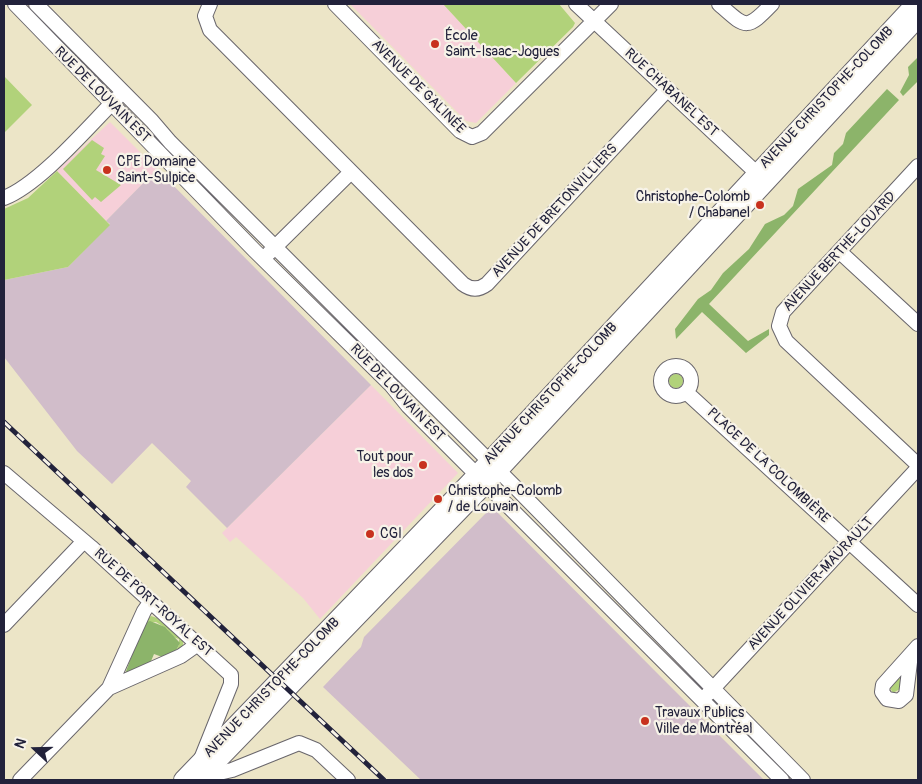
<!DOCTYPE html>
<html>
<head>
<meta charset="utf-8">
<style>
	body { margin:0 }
	#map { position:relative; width:922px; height:784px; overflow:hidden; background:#ece5c7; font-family:Pangolin,sans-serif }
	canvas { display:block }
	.frame { position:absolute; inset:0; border:5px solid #22223b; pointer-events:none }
	.north { position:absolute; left:10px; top:724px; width:50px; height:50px; -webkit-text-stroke:4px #f7f3e8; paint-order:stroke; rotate:291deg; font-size:14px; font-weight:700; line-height:20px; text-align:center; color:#22223b }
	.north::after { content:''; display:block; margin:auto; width:18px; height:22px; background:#22223b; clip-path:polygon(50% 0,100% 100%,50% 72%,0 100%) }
</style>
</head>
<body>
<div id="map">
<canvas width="922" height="784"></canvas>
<div class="frame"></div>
<div class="north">N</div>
</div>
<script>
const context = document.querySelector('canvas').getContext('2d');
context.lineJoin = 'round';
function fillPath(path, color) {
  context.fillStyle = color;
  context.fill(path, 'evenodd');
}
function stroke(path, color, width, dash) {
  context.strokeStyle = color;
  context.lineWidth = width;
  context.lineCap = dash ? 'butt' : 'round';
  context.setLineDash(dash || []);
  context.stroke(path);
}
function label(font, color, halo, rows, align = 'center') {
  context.font = font + ' Pangolin,sans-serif';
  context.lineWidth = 4.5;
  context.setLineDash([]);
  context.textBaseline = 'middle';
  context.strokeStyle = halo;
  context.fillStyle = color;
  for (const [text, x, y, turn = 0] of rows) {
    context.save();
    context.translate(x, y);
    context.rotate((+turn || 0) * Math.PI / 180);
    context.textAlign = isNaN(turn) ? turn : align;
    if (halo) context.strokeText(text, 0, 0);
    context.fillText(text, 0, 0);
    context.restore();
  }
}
const built = new Path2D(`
	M350,4h93l73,79 -40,40 -10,-2z
	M110,122l47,47 -51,52 -49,-50z
	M371,385l87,88 -138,146 -17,-21 -67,-61 -6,5 -8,-9z`);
const industrial = new Path2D(`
	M157,169l214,216 -144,143 -41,-41 5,-6 -39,-38 -40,41 -35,-33 -73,-94v-77l64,-13 42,-43 -4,-3z
	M496,511l164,165 104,104h-343l-98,-93 38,-40 3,-10 122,-124z`);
const green = new Path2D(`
	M443,4h116l16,19 -2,4 -57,56z
	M4,76l28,29 -28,28z
	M92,140l12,8 -3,6 4,2 -9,14 25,15 -20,17 -6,-5 -3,3 -29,-31z
	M57,171l53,54 -42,42 -64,13v-71l24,-11z
	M669 381a7 7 0 1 1 14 0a7 7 0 1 1-14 0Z
	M151,616l6,2 26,22v7l-9,7 5,-9v-6l-6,-2 -6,-8 -11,-7 -12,1z
	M898,678l3,1 -1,10 -7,4 -3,-5z`);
const forest = new Path2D(`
	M918,57v24l-15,15 -3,-4 9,-17 -1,-8z
	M887,89l12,11 -190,204 39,37 21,-12v6l-23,18 -44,-41 -26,27 -1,-10 23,-30 13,-9 12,-17 26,-24 16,-25 19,-9 9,-9 5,-17 34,-24 2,-12 9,-9 3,-11z
	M150,621l15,6 15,16 -6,11 -9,4 -11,-4 -5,12 -24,8 19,-51z`);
const minor = new Path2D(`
	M15,4l239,246 137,135 17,21 374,374
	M36,4l116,117 18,21 347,347 286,291
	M210,4l-5,12 5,14 253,254c8,6 16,6 24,0l180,-194
	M335,4l125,127 12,6 10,-4 129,-129
	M576,4l187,175
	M719,4c27,24 27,27 53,0
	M918,166l-135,146 -4,14 7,15 132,124
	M4,198c36,-14 84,-71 113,-100
	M840,252l78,72
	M269,253l82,-81
	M661 381a15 15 0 1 1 30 0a15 15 0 1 1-30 0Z
	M686,392l232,213
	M4,473l87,74 140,128v9l-30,75
	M4,625l80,-84
	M911,654l-5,41 -7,6 -12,-2 -5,-7 1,-7 35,-39
	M109,688l35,-77 7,-10
	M708,694l210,-226
	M202,777l30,-7 67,-27 17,7 32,30
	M20,780l89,-92 72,-32 17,-12`);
const major = new Path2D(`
	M183,780l286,-297 446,-479
	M199,780l299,-309 420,-453`);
const rail = new Path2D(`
	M4,422l380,358`);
const markers = [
	[435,44,5,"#c8321e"],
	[107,170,5,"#c8321e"],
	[760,205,5,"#c8321e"],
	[423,465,5,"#c8321e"],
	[438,499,5,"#c8321e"],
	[370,534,5,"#c8321e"],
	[645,721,5,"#c8321e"]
];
const poiNames = [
	["École",445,36],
	["Saint-Isaac-Jogues",445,52],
	["CPE Domaine",117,162],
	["Saint-Sulpice",117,178],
	["Christophe-Colomb",750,197,"right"],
	["/ Chabanel",750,213,"right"],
	["Tout pour",413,457,"right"],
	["les dos",413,473,"right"],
	["Christophe-Colomb",448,491],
	["/ de Louvain",448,507],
	["CGI",380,534],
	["Travaux Publics",655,713],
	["Ville de Montréal",655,729]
];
const streetNames = [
	["AVENUE DE GALINÉE",418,87,45],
	["RUE CHABANEL EST",671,93,43],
	["RUE DE LOUVAIN EST",102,95,45],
	["AVENUE CHRISTOPHE-COLOMB",827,98,-47],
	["AVENUE DE BRETONVILLIERS",555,211,-47],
	["AVENUE BERTHE-LOUARD",840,252,-47],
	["RUE DE LOUVAIN EST",397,393,46],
	["AVENUE CHRISTOPHE-COLOMB",551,394,-47],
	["PLACE DE LA COLOMBIÈRE",768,466,43],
	["AVENUE OLIVIER-MAURAULT",811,584,-47],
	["RUE DE PORT-ROYAL EST",153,603,42],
	["AVENUE CHRISTOPHE-COLOMB",272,688,-46]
];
fillPath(built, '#f6cfd8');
fillPath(industrial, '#d1bdca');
fillPath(green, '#b1d27a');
fillPath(forest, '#8cb46a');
stroke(minor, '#69666c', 16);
stroke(major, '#69666c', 20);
stroke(minor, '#fff', 14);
stroke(major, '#fff', 18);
stroke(rail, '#22223b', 5);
stroke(rail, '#f7f3e8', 3, [9]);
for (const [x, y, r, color] of markers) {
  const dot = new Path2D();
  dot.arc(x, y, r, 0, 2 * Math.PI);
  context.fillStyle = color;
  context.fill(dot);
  stroke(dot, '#f7f3e8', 2);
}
label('14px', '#22223b', '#f7f3e8', poiNames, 'left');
label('14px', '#22223b', '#f7f3e8', streetNames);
</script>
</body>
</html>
